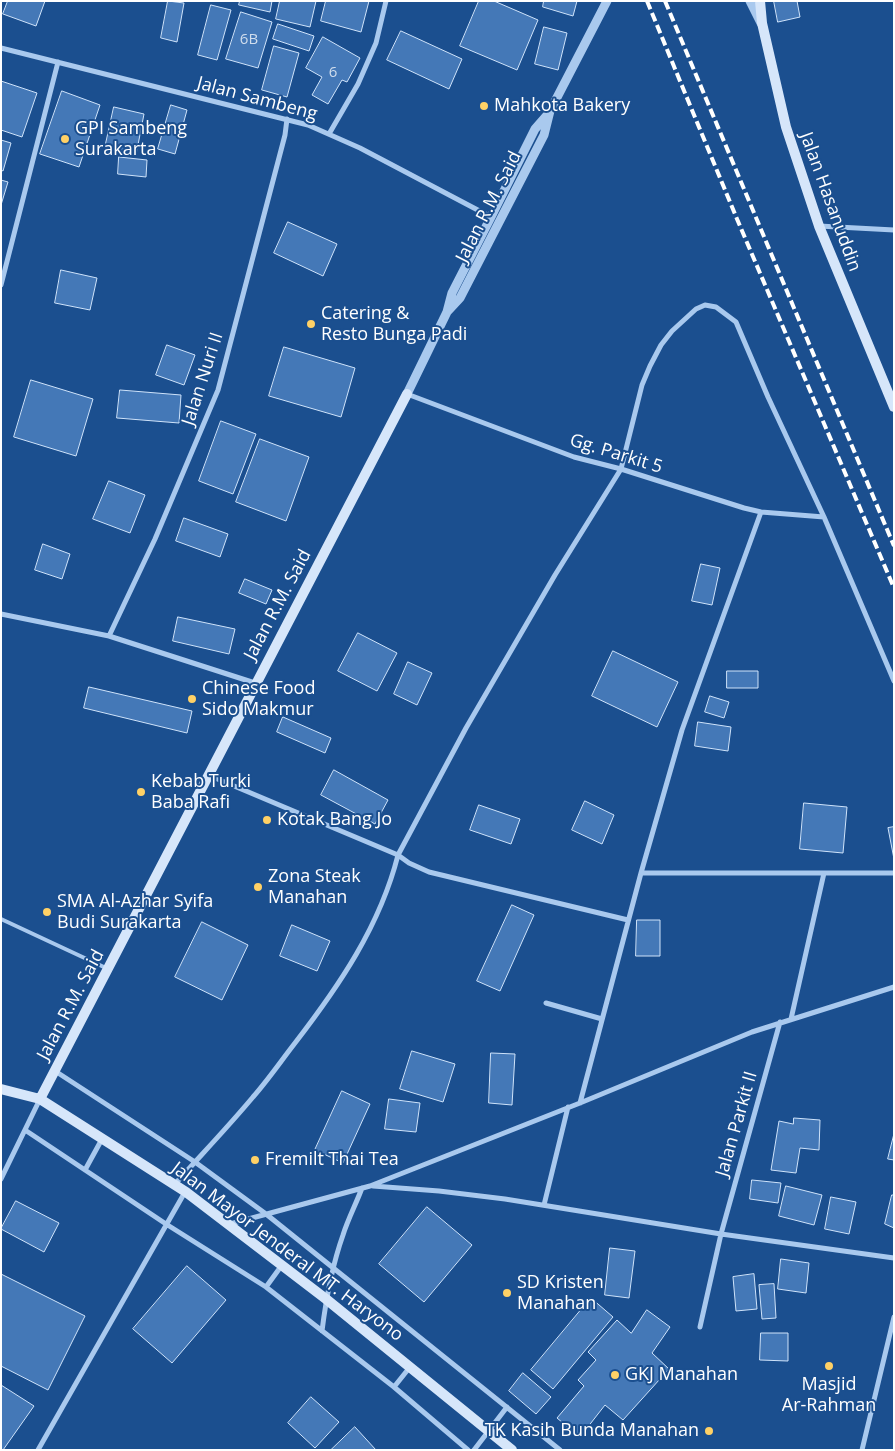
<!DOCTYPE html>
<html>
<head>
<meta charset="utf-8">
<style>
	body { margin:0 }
	#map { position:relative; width:895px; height:1451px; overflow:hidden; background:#1b4f8f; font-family:"Open Sans",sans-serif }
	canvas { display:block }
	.frame { position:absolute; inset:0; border:2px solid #fff; pointer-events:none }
</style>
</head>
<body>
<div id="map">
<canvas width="895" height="1451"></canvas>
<div class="frame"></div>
</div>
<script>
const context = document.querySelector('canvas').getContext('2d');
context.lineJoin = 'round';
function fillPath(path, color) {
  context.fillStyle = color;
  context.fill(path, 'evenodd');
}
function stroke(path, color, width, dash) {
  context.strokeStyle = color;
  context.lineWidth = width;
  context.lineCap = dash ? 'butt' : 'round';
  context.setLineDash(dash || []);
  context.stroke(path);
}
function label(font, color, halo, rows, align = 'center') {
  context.font = font + ' "Open Sans",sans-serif';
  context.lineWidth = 4;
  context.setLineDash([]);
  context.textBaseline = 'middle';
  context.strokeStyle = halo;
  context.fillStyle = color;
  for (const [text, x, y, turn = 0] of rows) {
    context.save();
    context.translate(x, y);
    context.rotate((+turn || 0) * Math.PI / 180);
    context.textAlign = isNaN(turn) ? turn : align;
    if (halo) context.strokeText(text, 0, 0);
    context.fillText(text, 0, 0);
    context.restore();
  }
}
const building = new Path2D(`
	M8,1h37l-9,25 -33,-12z
	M168,1l16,2 -7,39 -16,-4z
	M240,1h32l-2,11 -31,-7z
	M280,1h36l-6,26 -34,-8z
	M326,1h43l-8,31 -40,-11z
	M479,1h15l44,19 -21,50 -57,-24z
	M544,1h33l-4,15 -30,-9z
	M774,1h23l3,16 -22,5z
	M211,5l20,5 -14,50 -19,-5z
	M241,12l31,10 -14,46 -32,-9z
	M278,24l36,12 -5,15 -36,-12z
	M544,27l23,6 -9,37 -23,-6z
	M401,31l61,28 -13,30 -62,-29z
	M323,37l37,21 -13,24 -5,-2 -14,24 -16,-9 10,-18 -16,-9z
	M274,46l25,7 -12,44 -25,-7z
	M1,81l36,12 -15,44 -21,-7z
	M62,91l38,14 -21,62 -39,-13z
	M171,105l16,5 -12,44 -17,-5z
	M114,107l30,7 -8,41 -31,-7z
	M1,140l10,3 -8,28 -2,-1z
	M119,157l28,3 -1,17 -28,-3z
	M1,180l7,2 -7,23z
	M288,222l49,22 -14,32 -49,-23z
	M61,270l36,8 -7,32 -35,-7z
	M167,345l28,10 -11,30 -28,-10z
	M284,347l71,21 -14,49 -72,-21z
	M31,380l62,19 -17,57 -62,-19z
	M120,390l61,5 -2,28 -62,-5z
	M221,421l35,13 -23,60 -34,-13z
	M260,439l49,18 -23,64 -50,-19z
	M109,481l36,14 -15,38 -37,-14z
	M184,518l44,16 -8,23 -44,-16z
	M43,544l27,10 -8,25 -27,-9z
	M701,564l19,4 -8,37 -20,-4z
	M245,579l27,11 -6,14 -27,-11z
	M178,617l57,12 -6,25 -56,-13z
	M358,633l39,20 -20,38 -39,-20z
	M613,651l65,31 -21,45 -65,-31z
	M408,662l24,11 -15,32 -23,-11z
	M727,671h31v17h-31z
	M89,687l103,24 -5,22 -103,-25z
	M710,696l19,6 -5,16 -19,-6z
	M283,717l48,21 -6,15 -48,-21z
	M698,722l33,5 -3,24 -33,-5z
	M334,770l54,30 -13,24 -54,-29z
	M585,801l29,14 -12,29 -30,-14z
	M804,803l43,4 -4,46 -43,-4z
	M479,805l41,14 -9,25 -41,-14z
	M894,827v32l-6,-31z
	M512,905l22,10 -34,76 -23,-10z
	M637,920h23v36h-24z
	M202,922l46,23 -26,55 -47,-23z
	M292,925l38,16 -13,30 -37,-15z
	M412,1051l43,13 -12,38 -43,-13z
	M491,1053l24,1 -3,51 -23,-2z
	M342,1091l28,13 -27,59 -28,-13z
	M389,1099l31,4 -4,29 -31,-3z
	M794,1118l26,2 -1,30 -19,-2 -4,25 -25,-3 8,-49 14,3z
	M894,1134v26l-6,-1z
	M752,1180l29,3 -3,20 -28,-4z
	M786,1186l36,9 -8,30 -35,-9z
	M892,1195h2v33l-9,-4z
	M831,1197l25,5 -7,32 -24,-5z
	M16,1201l43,22 -15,29 -43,-23z
	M427,1207l45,38 -48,57 -45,-38z
	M610,1248l25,3 -6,47 -24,-3z
	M781,1259l28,4 -3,30 -28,-4z
	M187,1266l39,34 -54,63 -39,-34z
	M1,1274l84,42 -37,74 -47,-24z
	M754,1274l3,35 -21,2 -3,-34z
	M774,1284l2,34 -14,1 -3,-34z
	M591,1298l22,19 -60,72 -22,-19z
	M647,1310l23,17 -18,26 17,16 -46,51 -18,-15 -25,32 -23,-19 27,-32 -6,-6 18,-20 -8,-8 29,-32 14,13z
	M761,1333h27v28l-28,-1z
	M523,1373l28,24 -15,17 -27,-23z
	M1,1385l33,21 -31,44h-2z
	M311,1397l28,25 -24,26 -27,-25z
	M355,1427l21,23h-45z`);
const service = new Path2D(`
	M1,919l105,49`);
const minor = new Path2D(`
	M1,48l307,77 52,23 131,69
	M329,134l29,-50 18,-41 10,-42
	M819,226l75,4
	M1,285l57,-223
	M407,394l167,63 47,12 123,39 17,4 63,5
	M1,614l108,22 146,47
	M109,636l46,-97 63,-149 67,-255 2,-16
	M208,775l190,80 11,8 20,9 199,48
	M641,873h253
	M546,1003l56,16
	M791,1019l33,-146
	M55,1071l140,91 71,52 294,236
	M580,1103l61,-230 41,-143 79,-218
	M25,1130l141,94 100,63 128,100 74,63
	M85,1170l17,-31
	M1,1179l39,-80
	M175,1184c26,-29 53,-57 78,-87 15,-17 28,-36 42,-54 44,-57 85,-117 103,-188l68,-127 89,-153 66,-106 21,-84 8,-19 11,-21 11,-14 24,-22 9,-4 11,2 20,15 32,75 56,120 70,164
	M373,1186l66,5 66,8 216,35 173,24
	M544,1205l24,-98
	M230,1224l140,-38 210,-83 172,-71 142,-45
	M266,1287l16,-22
	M700,1327l21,-93 59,-212
	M322,1331c4,-32 10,-65 21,-96 5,-16 13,-31 19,-47
	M394,1387l16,-20
	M38,1450l147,-258
	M474,1450l33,-43
	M862,1450l32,-133`);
const tertiary = new Path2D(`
	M750,1l11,22
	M447,312l13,-14 84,-163 6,-24 57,-110
	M407,394l40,-82 5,-19 39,-76 44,-88 14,-16`);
const secondary = new Path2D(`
	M760,1l2,22 24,104 33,99 75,181
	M1,1089l39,10 146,93 140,107 186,151
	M40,1099l367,-705`);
const rail = new Path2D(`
	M647,1l90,218 157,369
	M665,1l229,545`);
const markers = [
	[484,106,5,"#ffd166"],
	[65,139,5,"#ffd166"],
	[311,324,5,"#ffd166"],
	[192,699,5,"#ffd166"],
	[141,792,5,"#ffd166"],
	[267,820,5,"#ffd166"],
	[258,887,5,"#ffd166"],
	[47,912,5,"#ffd166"],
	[255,1160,5,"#ffd166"],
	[507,1293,5,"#ffd166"],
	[829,1366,5,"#ffd166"],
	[615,1375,5,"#ffd166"],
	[709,1431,5,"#ffd166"]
];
const numberNames = [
	["6B",249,40],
	["6",333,73]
];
const streetNames = [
	["Jalan Sambeng",257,99,15],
	["Jalan Hasanuddin",830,202,70],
	["Jalan R.M. Said",489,207,-63],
	["Jalan Nuri II",203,379,-72],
	["Gg. Parkit 5",616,454,17],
	["Jalan R.M. Said",278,605,-62],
	["Jalan R.M. Said",71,1005,-62],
	["Jalan Parkit II",737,1124,-74],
	["Jalan Mayor Jenderal MT. Haryono",287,1252,37]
];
const poiNames = [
	["Mahkota Bakery",494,106],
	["GPI Sambeng",75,129],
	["Surakarta",75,150],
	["Catering &",321,314],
	["Resto Bunga Padi",321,335],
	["Chinese Food",202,689],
	["Sido Makmur",202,710],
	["Kebab Turki",151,782],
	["Baba Rafi",151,803],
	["Kotak Bang Jo",277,820],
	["Zona Steak",268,877],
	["Manahan",268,898],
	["SMA Al-Azhar Syifa",57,902],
	["Budi Surakarta",57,923],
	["Fremilt Thai Tea",265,1160],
	["SD Kristen",517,1283],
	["Manahan",517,1304],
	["GKJ Manahan",625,1375],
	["Masjid",829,1385,"center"],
	["Ar-Rahman",829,1406,"center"],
	["TK Kasih Bunda Manahan",699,1431,"right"]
];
fillPath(building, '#4478b7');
stroke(building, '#cfe3fa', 1);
stroke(service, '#a9c9ee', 4);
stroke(minor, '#a9c9ee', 5);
stroke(tertiary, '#a9c9ee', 9);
stroke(secondary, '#d6e6fa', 10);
stroke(rail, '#fff', 4, [9, 4]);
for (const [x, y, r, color] of markers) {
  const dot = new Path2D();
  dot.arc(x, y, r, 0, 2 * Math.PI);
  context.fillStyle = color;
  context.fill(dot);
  stroke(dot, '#1b4f8f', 2);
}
label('15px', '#d0dded', null, numberNames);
label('18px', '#fff', '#1b4f8f', streetNames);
label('18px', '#fff', '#1b4f8f', poiNames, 'left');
</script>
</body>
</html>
